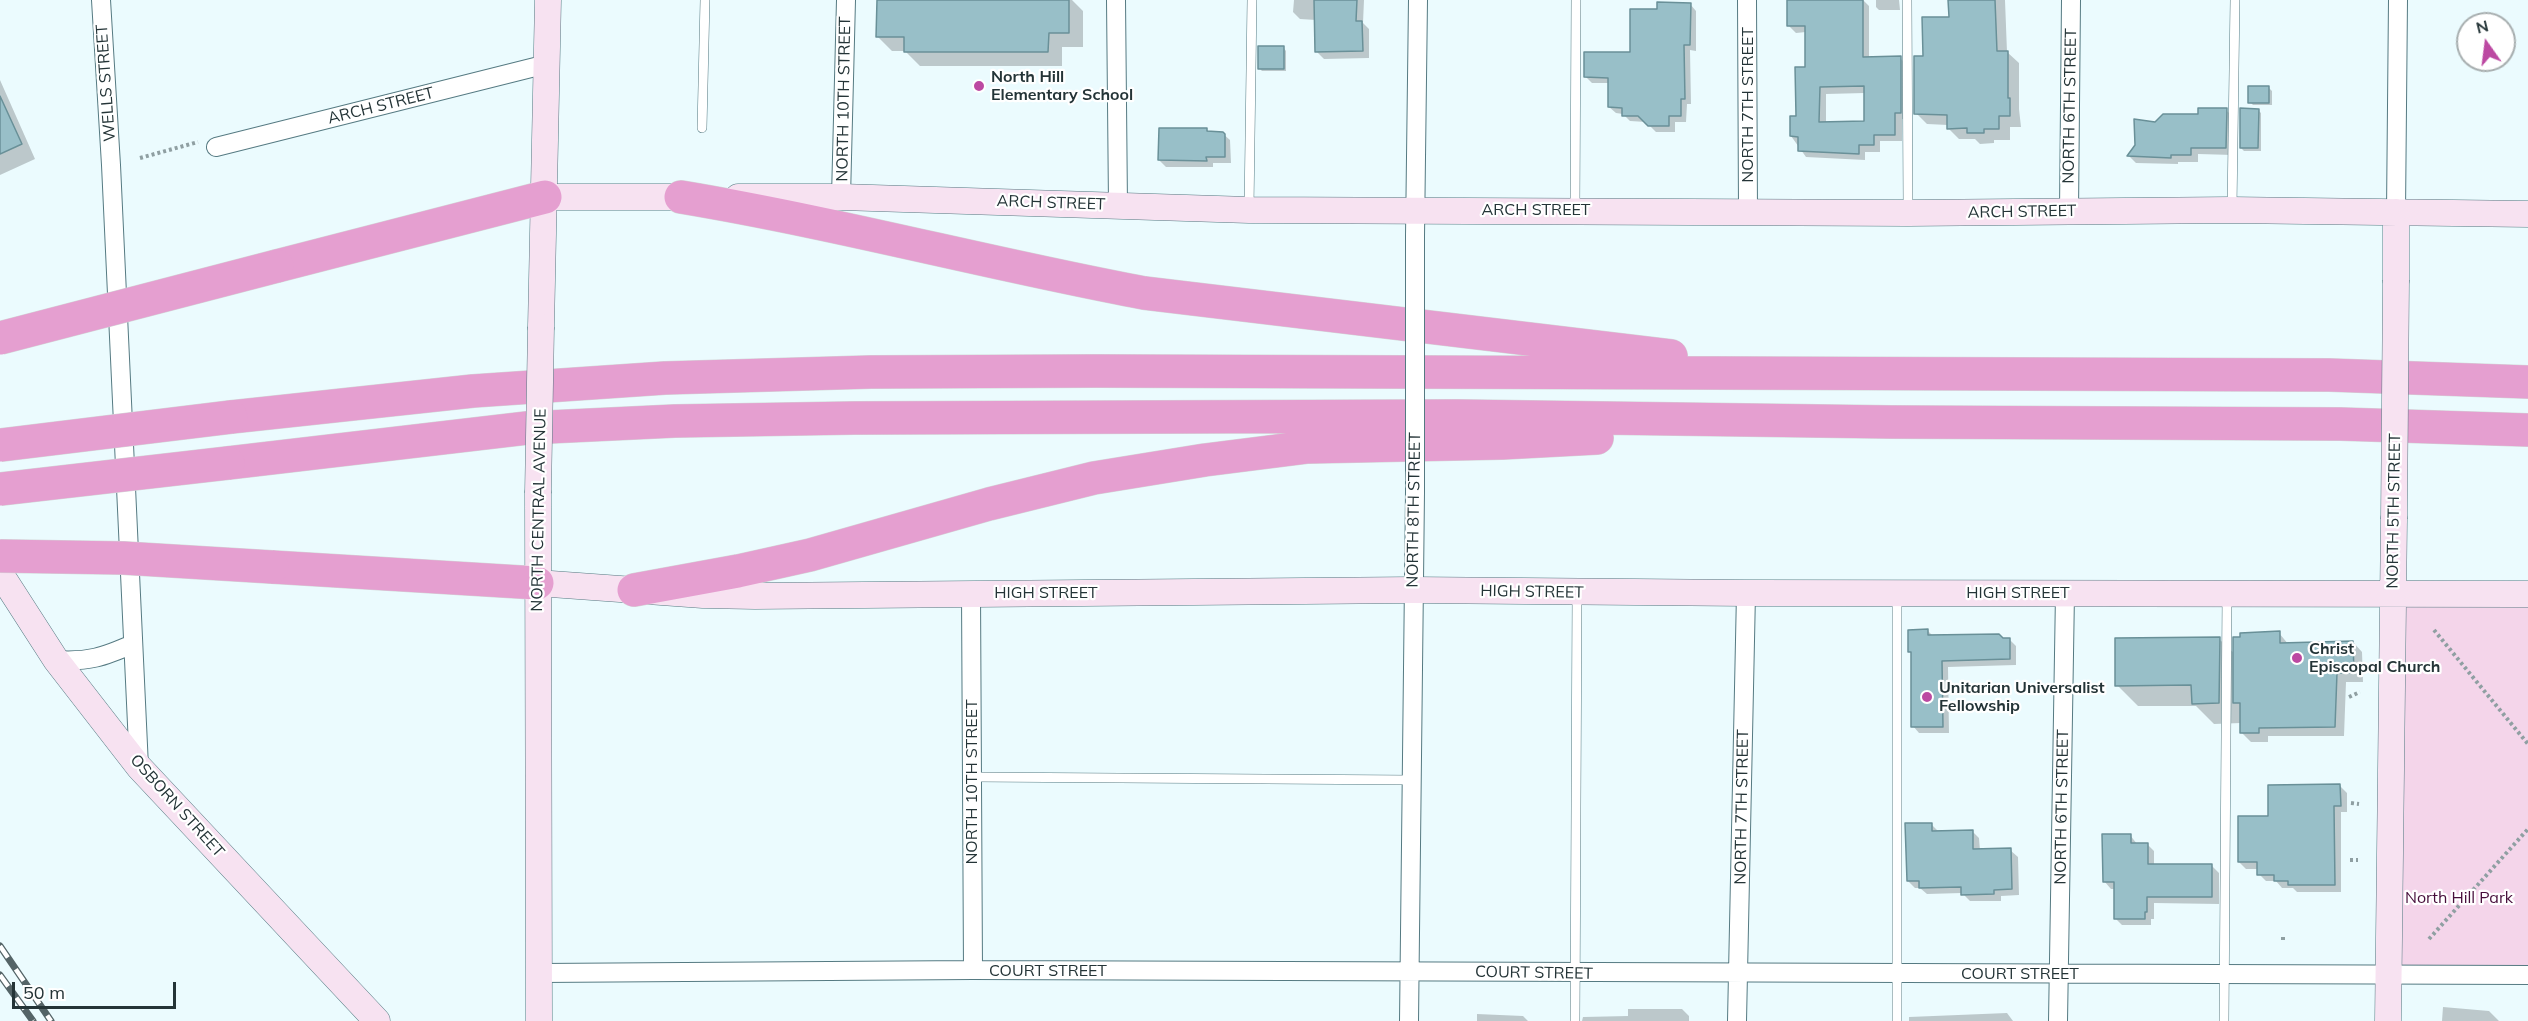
<!DOCTYPE html>
<html>
<head>
<meta charset="utf-8">
<style>
	body { margin:0 }
	#map { position:relative; width:2528px; height:1021px; overflow:hidden; background:#ebfbfe; font-family:Mulish,sans-serif }
	canvas { display:block }
	.north { position:absolute; left:2456px; top:12px; width:60px; height:60px; box-sizing:border-box; background:#fff; border:2px solid #a7aeaf; border-radius:50%; rotate:346deg; font-size:16px; font-weight:700; line-height:24px; text-align:center; color:#243437 }
	.north::after { content:''; display:block; margin:auto; width:21px; height:27px; background:#bc49a2; clip-path:polygon(50% 0,100% 100%,50% 72%,0 100%) }
	.scale { position:absolute; left:12px; top:982px; width:164px; height:27px; box-sizing:border-box; border:3px solid #243437; border-top:0; padding-left:8px; font-size:18px; line-height:21px; white-space:nowrap; color:#243437; -webkit-text-stroke:4px #fff; paint-order:stroke }
</style>
</head>
<body>
<div id="map">
<canvas width="2528" height="1021"></canvas>
<div class="north">N</div>
<div class="scale">50 m</div>
</div>
<script>
const context = document.querySelector('canvas').getContext('2d');
context.lineJoin = 'round';
function fillPath(path, color) {
  context.fillStyle = color;
  context.fill(path, 'evenodd');
}
function stroke(path, color, width, dash) {
  context.strokeStyle = color;
  context.lineWidth = width;
  context.lineCap = dash ? 'butt' : 'round';
  context.setLineDash(dash || []);
  context.stroke(path);
}
function label(font, color, halo, rows, align = 'center') {
  context.font = font + ' Mulish,sans-serif';
  context.lineWidth = 4.5;
  context.setLineDash([]);
  context.textBaseline = 'middle';
  context.strokeStyle = halo;
  context.fillStyle = color;
  for (const [text, x, y, turn = 0] of rows) {
    context.save();
    context.translate(x, y);
    context.rotate((+turn || 0) * Math.PI / 180);
    context.textAlign = isNaN(turn) ? turn : align;
    if (halo) context.strokeText(text, 0, 0);
    context.fillText(text, 0, 0);
    context.restore();
  }
}
const green = new Path2D(`
	M2393,592l135,2v381l-139,-1z`);
const shadow = new Path2D(`
	M878,0h194l11,11v36h-21v19h-142l-15,-15h-13l-14,-14z
	M1294,0h70l-1,23 6,6v29l-45,1 -8,-8v-31l-16,-1 -7,-7z
	M1863,0l6,6v53l31,-1 7,7v55l-5,-1v22h-22v11h-15v8l-59,-3 -15,-21 7,-19 9,-48 -1,-37 -10,1 -7,-7zM1865,93l1,29 -40,1v-29z
	M1876,0h23l1,10h-21l-3,-3z
	M1950,0h55l2,52 12,11v46l2,18h-11v13h-16v3l-14,1 -5,-5h-16l-11,-11v-3l-21,-1 -11,-11 8,-56 27,-39z
	M1690,4l6,7v40l-6,-1 1,54h-4l-1,18h-11v10h-19l-10,-10 -16,-1 -7,-7 -7,-1 -7,-6 1,-24h-18l-6,-6 46,-23 26,-43z
	M1283,47l3,4v20h-24l-3,-3z
	M0,80l35,79 -35,16z
	M2269,88l3,3v14h-19l-3,-3z
	M2226,110l7,7v38l-35,-1v8h-20v2l-42,-1 -7,-7 27,-33z
	M2258,110l3,3v38h-17l-3,-3z
	M1206,129l4,4h12l8,7 1,23h-18v4h-47l-7,-7z
	M1928,631l5,5 76,3 7,7v19l-68,2 1,66h-30l-6,-7 -1,-72 -2,-2z
	M2279,633l10,12 64,-3 9,10 1,30h-17l-2,54h-76v6h-17l-10,-10v-9l-27,1 -18,-18h-58l-21,-21 102,-46 16,15z
	M2340,786l7,7v19h-6v80h-44l-4,-4h-11l-6,-7h-10l-7,-7v-5h-13l-7,-7 31,-45z
	M1931,824l7,7h34l7,7 1,13 30,-1 8,7 1,38 -18,1v5h-31l-8,-8 -35,1 -7,-6h-5l-7,-7z
	M2130,835l7,9h10l7,7v15h58l7,7v31l-65,-1v16h-3v6h-29l-7,-7v-29h-4l-7,-8z
	M2443,1007l46,4 10,10h-57z
	M1628,1009h54l7,7v5h-107l1,-4 45,-1z
	M2007,1013l6,8h-104v-4z
	M1477,1014l46,2 5,5h-51z`);
const building = new Path2D(`
	M877,0h192v33h-20l-1,19h-144v-15h-28z
	M1314,0h43l-1,21h6l1,30 -48,1z
	M1787,0h76v57l38,-1v57h-6v22h-21v10h-15v9l-61,-3v-14l-8,-1v-20h6l-1,-49h10v-41h-18zM1864,86v35l-45,1 1,-35z
	M1948,0h47l2,51h11v47h2v18h-11v13h-15v4h-17v-5l-20,1v-14l-33,-1v-58h9l-1,-39h27z
	M1657,2l34,1 -1,42h-6l1,54h-4v17h-12v10h-21l-10,-10h-16v-8l-14,-1v-29l-24,-1v-25h46v-43h27z
	M1258,46h26v23h-26z
	M2248,86h21v17h-21z
	M0,96l22,48 -22,10z
	M2198,108h29l-1,40h-35v7h-20v3l-44,-2 8,-11 -1,-26 21,3 8,-8h35z
	M2240,108l19,1 -1,39h-18z
	M1159,128h48v3l16,1 2,2v23h-19l1,4 -49,-1z
	M1928,629v6l71,-1 4,4h7v21l-68,2 1,66h-32v-75h-3v-22z
	M2280,631v12l73,-2 1,32h-17l-2,54 -76,1v5h-19v-30h-7v-66h7v-4z
	M2220,637l-1,66 -27,1 -1,-19 -76,1v-48z
	M2340,784l1,22h-7l1,79h-47v-4h-14v-6h-17v-13h-19v-46h30v-31z
	M1905,823h27v8l41,-1v19l38,-1 1,41 -18,1v4l-33,1v-8l-42,1v-7h-12z
	M2102,834h29v9h17v21h64v33h-65v15h-2v7h-31v-37h-11z`);
const path = new Path2D(`
	M140,158l58,-16
	M2434,630l94,114
	M2349,697l11,-5
	M2351,803l8,1
	M2350,860h8
	M2429,939l99,-110
	M2283,940v-4`);
const lane = new Path2D(`
	M1907,0l1,210
	M702,128l3,-128
	M1249,208l3,-208
	M2232,208l3,-208
	M1575,210l1,-210
	M973,777l440,3
	M1575,1021l2,-429
	M1897,1021v-426
	M2224,1021l3,-427`);
const street = new Path2D(`
	M101,0l10,165 28,602
	M1116,0l2,205
	M1747,0l1,211
	M216,147l331,-83
	M841,197l5,-197
	M2069,211l2,-211
	M2396,212l2,-212
	M1415,236l3,-236
	M971,593l2,377
	M56,660c33,2 47,-3 77,-16
	M541,973l432,-3 1555,5
	M1409,1021l6,-529
	M1737,1021l9,-428
	M2058,1021l7,-428`);
const secondary = new Path2D(`
	M545,197h153
	M738,197h103l408,13 659,3 323,-3 297,4
	M2396,212v68
	M541,327l7,-327
	M538,493l1,528
	M0,573l56,87 83,107 238,254
	M537,583l166,12 52,1 658,-6 333,3 782,1
	M2388,1021l6,-502`);
const highway = new Path2D(`
	M681,197c156,26 308,67 463,96l527,63
	M277,266l268,-69
	M231,417l242,-26 192,-13 206,-6 225,-1 1233,4 199,7
	M228,463l299,-35 148,-7 179,-3 604,-2 433,6 449,2 188,6
	M272,567l265,16
	M634,590l104,-19 72,-16 179,-51 105,-26 111,-18 103,-13 194,-4 95,-5`);
const rail = new Path2D(`
	M0,946l51,75
	M0,975l33,46`);
const streetBridge = new Path2D(`
	M1415,236v256`);
const secondaryBridge = new Path2D(`
	M538,493l3,-166
	M2394,519l2,-239`);
const highwayBridge = new Path2D(`
	M0,338l277,-72
	M0,445l231,-28
	M0,489l228,-26
	M0,556l123,2 149,9`);
const markers = [
	[979,86,6,"#bc49a2"],
	[2297,658,6,"#bc49a2"],
	[1927,697,6,"#bc49a2"]
];
const poiNames = [
	["North Hill",991,77],
	["Elementary School",991,95],
	["Christ",2309,649],
	["Episcopal Church",2309,667],
	["Unitarian Universalist",1939,688],
	["Fellowship",1939,706]
];
const streetNames = [
	["WELLS STREET",106,83,-94],
	["NORTH 10TH STREET",844,99,-89],
	["NORTH 7TH STREET",1748,105,-90],
	["ARCH STREET",381,106,-14],
	["NORTH 6TH STREET",2070,106,-89],
	["ARCH STREET",1051,203,2],
	["ARCH STREET",1536,210],
	["ARCH STREET",2022,212,-1],
	["NORTH CENTRAL AVENUE",539,510,-89],
	["NORTH 8TH STREET",1414,510,-89],
	["NORTH 5TH STREET",2394,511,-89],
	["HIGH STREET",1532,592,1],
	["HIGH STREET",1046,593],
	["HIGH STREET",2018,593],
	["NORTH 10TH STREET",972,782,-90],
	["OSBORN STREET",177,806,48],
	["NORTH 7TH STREET",1742,807,-89],
	["NORTH 6TH STREET",2062,807,-89],
	["COURT STREET",1048,971],
	["COURT STREET",1534,973,1],
	["COURT STREET",2020,974]
];
const parkNames = [
	["North Hill Park",2459,898]
];
fillPath(green, '#f4d5ea');
fillPath(shadow, '#0003');
fillPath(building, '#98bfc8');
stroke(building, '#699098', 1.5);
stroke(lane, '#557a82', 10);
stroke(street, '#557a82', 20);
stroke(secondary, '#557a82', 27);
stroke(highway, '#d3d6d7', 34);
stroke(path, '#8f9fa2', 4, [3, 3]);
stroke(lane, '#fff', 9);
stroke(street, '#fff', 18);
stroke(secondary, '#f7e2f1', 26);
stroke(highway, '#e59fd0', 33);
stroke(rail, '#546467', 7);
stroke(rail, '#fff', 4.5, [14]);
stroke(streetBridge, '#557a82', 20, []);
stroke(secondaryBridge, '#557a82', 27, []);
stroke(highwayBridge, '#d3d6d7', 34, []);
stroke(streetBridge, '#fff', 18);
stroke(secondaryBridge, '#f7e2f1', 26);
stroke(highwayBridge, '#e59fd0', 33);
for (const [x, y, r, color] of markers) {
  const dot = new Path2D();
  dot.arc(x, y, r, 0, 2 * Math.PI);
  context.fillStyle = color;
  context.fill(dot);
  stroke(dot, '#fff', 2);
}
label('bold 16px', '#243437', '#fff', poiNames, 'left');
label('16px', '#243437', '#fff', streetNames);
label('16px', '#470e3b', '#fff', parkNames);
</script>
</body>
</html>
